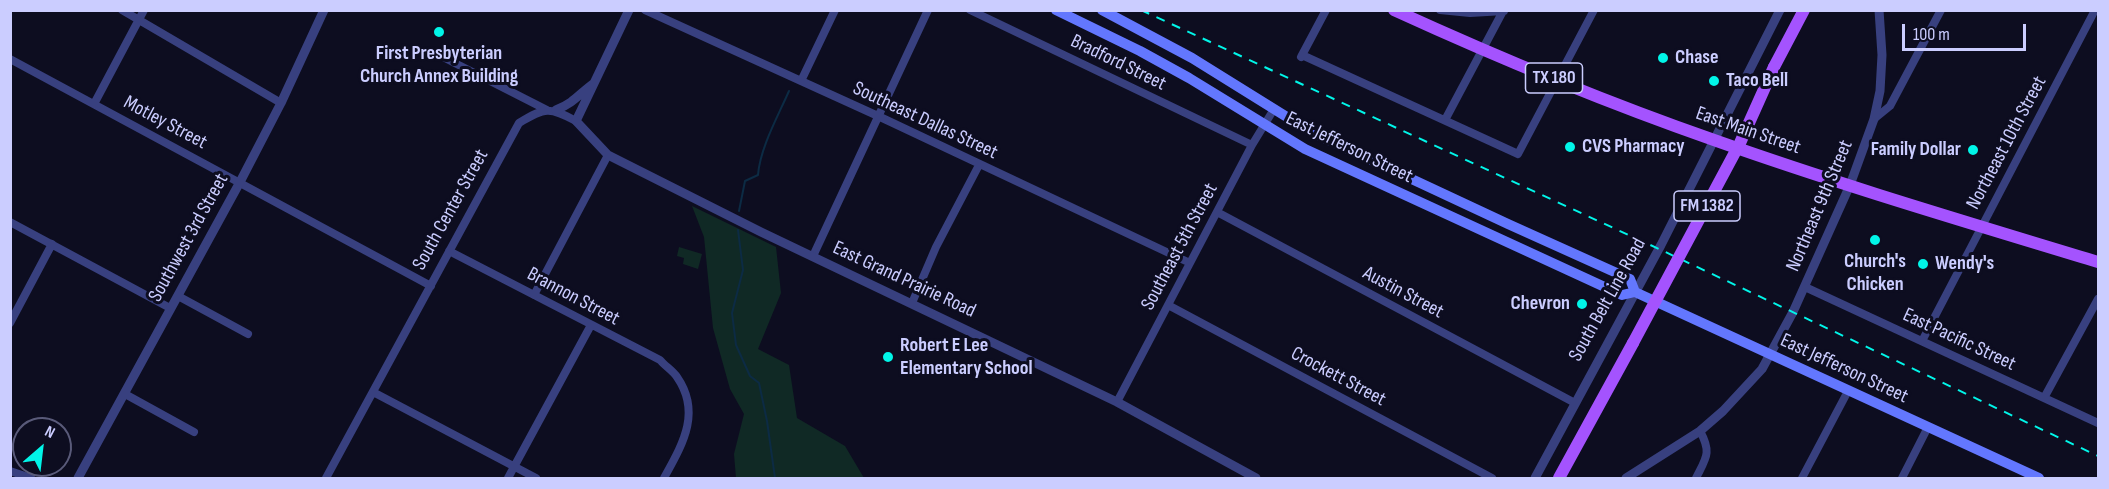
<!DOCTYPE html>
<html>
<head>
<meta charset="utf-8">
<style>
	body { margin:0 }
	#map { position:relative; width:2109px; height:489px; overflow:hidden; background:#0d0d20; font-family:"Sofia Sans Condensed",sans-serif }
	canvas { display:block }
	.frame { position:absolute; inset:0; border:12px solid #cbcdff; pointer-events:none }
	.north { position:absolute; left:12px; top:417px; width:60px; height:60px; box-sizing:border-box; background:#0d0d20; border:2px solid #595a79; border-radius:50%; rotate:28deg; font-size:16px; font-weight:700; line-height:24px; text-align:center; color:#cbcdff }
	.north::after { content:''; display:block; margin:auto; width:21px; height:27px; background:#01f5e8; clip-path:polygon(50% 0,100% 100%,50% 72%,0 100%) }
	.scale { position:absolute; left:1902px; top:24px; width:124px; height:27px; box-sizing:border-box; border:3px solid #cbcdff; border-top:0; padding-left:8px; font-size:18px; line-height:21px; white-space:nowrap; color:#cbcdff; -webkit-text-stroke:4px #0d0d20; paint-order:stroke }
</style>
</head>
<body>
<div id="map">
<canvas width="2109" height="489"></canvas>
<div class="frame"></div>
<div class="north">N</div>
<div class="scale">100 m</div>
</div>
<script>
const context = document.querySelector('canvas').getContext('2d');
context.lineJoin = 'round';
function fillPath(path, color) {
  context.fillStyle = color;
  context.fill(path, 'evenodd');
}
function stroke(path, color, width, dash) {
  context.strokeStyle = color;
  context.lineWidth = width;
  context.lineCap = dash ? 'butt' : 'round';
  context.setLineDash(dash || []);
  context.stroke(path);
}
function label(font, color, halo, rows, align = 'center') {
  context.font = font + ' "Sofia Sans Condensed",sans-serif';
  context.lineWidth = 6;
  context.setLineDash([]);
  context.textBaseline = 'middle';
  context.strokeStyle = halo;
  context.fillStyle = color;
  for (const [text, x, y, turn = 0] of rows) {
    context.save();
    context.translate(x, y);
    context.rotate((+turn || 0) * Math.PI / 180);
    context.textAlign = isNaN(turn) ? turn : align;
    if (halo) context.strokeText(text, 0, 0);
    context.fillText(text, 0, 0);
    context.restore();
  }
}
const green = new Path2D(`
	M692,206l84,41 5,46 -23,56 31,16 8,53 48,28 19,32h-128l-2,-24 10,-40 -14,-25 -17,-61 -9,-91z
	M679,247l23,7 -4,15 -15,-5 1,-6 -7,-2z`);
const stream = new Path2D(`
	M739,211l6,-30 13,-6c2,-27 20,-59 31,-84
	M738,230l5,40 -11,43 4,32 14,31 9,7 8,38 8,57`);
const minor = new Path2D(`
	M122,10l159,93
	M645,10l233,106 312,147
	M970,10l282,135
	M1440,10l30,3 34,-2
	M1302,55l216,99 76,-144
	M443,57l104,53
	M1301,57l25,-47
	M10,59l421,227
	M801,81l34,-71
	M94,104l50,-94
	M1874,119l16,-13 51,-96
	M1445,120l58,-109
	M1217,212l358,191
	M10,222l160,86
	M449,251l211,109c5,6 13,11 17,17 25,36 5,68 -13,101
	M813,256l115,-246
	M1805,287l293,136
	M534,295l74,-140
	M178,296l70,38
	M912,303l24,-56 43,-82
	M1168,305l324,173
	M10,323l42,-79
	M1922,341l173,-331
	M373,392l163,86
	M125,394l69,38
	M2044,398l54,-99
	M1117,402l135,-257 22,-36
	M10,471l21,7
	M326,478l193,-355c26,-16 31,-16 57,-2
	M508,478l83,-153
	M1696,478c10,-20 16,-25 4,-47
	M1802,478l46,-87
	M1902,478l26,-51`);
const tertiary = new Path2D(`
	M629,10l-53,111 32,34 153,77 356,170 139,76
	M556,110c19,-8 22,-15 38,-27
	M78,478l162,-296 41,-79 43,-93
	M1535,478l126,-233 119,-235
	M1626,478l74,-47 23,-20 39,-42 31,-57 57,-127 24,-66 6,-28 2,-36 -3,-45`);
const secondary = new Path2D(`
	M1056,10l84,41 49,27 116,71 317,146 13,-3 404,186
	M1102,10l90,48 119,74 197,92 122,55 5,13`);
const primary = new Path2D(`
	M1394,10c105,48 211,92 320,130 127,45 256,83 384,122
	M1774,67l30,-57
	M1559,478l74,-135`);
const rail = new Path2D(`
	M1141,10l518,239 439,207`);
const primaryBridge = new Path2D(`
	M1633,343l107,-200 34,-76`);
const markers = [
	[439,32,6,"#01f5e8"],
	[1663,58,6,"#01f5e8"],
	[1714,81,6,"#01f5e8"],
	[1570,147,6,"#01f5e8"],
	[1973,150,6,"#01f5e8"],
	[1875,240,6,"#01f5e8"],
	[1923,264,6,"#01f5e8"],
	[1582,304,6,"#01f5e8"],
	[888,357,6,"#01f5e8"]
];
const shields = [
	[1554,78,57],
	[1707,206,66]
];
const shieldNames = [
	["TX 180",1554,78],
	["FM 1382",1707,206]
];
const poiNames = [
	["First Presbyterian",439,54,"center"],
	["Church Annex Building",439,77,"center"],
	["Chase",1675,58],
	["Taco Bell",1726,81],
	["CVS Pharmacy",1582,147],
	["Family Dollar",1961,150,"right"],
	["Church's",1875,262,"center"],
	["Chicken",1875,285,"center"],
	["Wendy's",1935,264],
	["Chevron",1570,304,"right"],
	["Robert E Lee",900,346],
	["Elementary School",900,369]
];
const streetNames = [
	["Bradford Street",1118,63,26],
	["Southeast Dallas Street",925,121,25],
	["Motley Street",165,123,28],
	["East Main Street",1748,131,19],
	["Northeast 10th Street",2007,143,-62],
	["East Jefferson Street",1349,148,26],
	["Northeast 9th Street",1820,206,-67],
	["South Center Street",451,210,-61],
	["Southwest 3rd Street",189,238,-61],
	["Southeast 5th Street",1180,247,-62],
	["East Grand Prairie Road",904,280,25],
	["Austin Street",1403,293,28],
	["Brannon Street",573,297,28],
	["South Belt Line Road",1608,300,-61],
	["East Pacific Street",1959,340,25],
	["East Jefferson Street",1844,369,25],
	["Crockett Street",1338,377,28]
];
fillPath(green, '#102925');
stroke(stream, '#0c2b44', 2);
stroke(minor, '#38407f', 8);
stroke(tertiary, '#38407f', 9);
stroke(secondary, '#6377fe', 10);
stroke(primary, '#a453fe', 12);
stroke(rail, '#01f5e8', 2, [9, 8]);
stroke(primaryBridge, '#a453fe', 12);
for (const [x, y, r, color] of markers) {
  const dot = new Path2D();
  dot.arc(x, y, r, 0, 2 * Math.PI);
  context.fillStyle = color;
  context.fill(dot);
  stroke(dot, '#0d0d20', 2);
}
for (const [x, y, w] of shields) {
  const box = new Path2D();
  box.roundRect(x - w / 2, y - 15, w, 30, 4.5);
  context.fillStyle = '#0d0d20';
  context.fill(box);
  stroke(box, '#cbcdff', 1.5);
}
label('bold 18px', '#cbcdff', null, shieldNames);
label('bold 20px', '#cbcdff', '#0d0d20', poiNames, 'left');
label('20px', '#cbcdff', '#0d0d20', streetNames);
</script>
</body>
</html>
